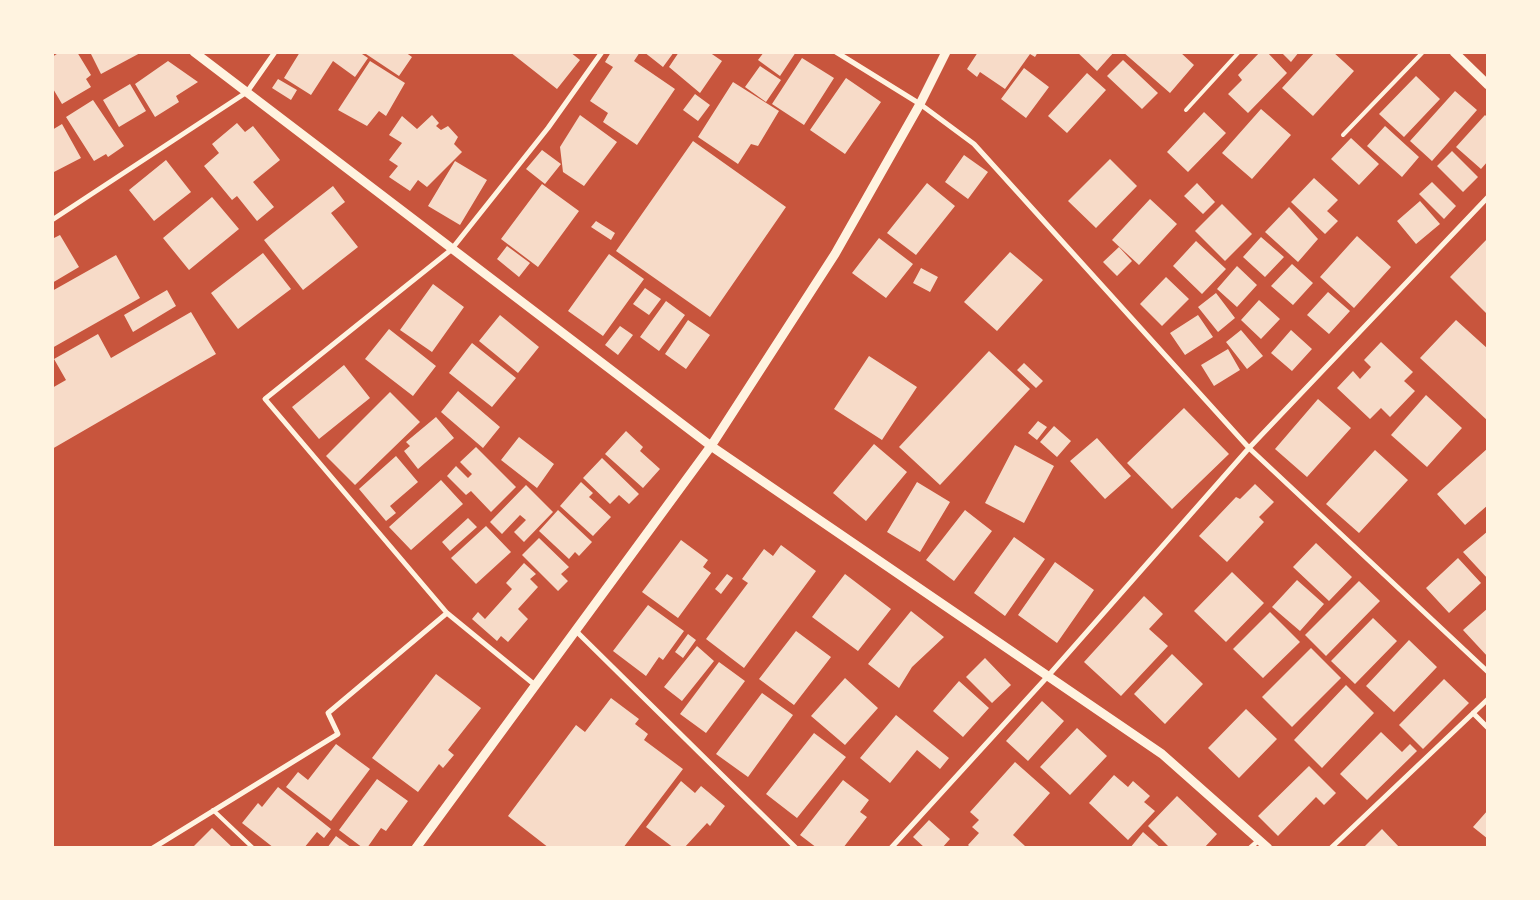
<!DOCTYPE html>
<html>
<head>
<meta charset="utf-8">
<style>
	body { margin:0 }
	#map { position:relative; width:1540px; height:900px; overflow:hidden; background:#c8553d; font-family:Quicksand,sans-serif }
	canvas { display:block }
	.frame { position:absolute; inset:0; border:54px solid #fff3e0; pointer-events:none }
</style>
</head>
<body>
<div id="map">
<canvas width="1540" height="900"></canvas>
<div class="frame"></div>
</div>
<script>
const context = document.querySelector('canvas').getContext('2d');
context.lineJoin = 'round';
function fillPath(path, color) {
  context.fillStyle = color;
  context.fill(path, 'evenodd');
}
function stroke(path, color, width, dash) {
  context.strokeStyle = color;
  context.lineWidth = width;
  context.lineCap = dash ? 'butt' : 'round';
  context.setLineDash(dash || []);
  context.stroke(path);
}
const building = new Path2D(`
	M60,52h17l14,23 -5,4 5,8 -29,17 -10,-17v-30z
	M90,52h52l-41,22z
	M300,52h59l9,6 -13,19 -22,-16 -22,34 -27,-17z
	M363,52h42l7,5 -13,19z
	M510,52h60l10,8 -23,29z
	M611,52h29l-6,9 41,28 -38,56 -34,-23 5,-9 -18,-12 23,-34 -8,-5z
	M644,52h30l-11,15z
	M679,52h30l13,9 -22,32 -31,-26z
	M764,52h32l-16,24 -22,-16z
	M978,52h60l-3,5 -5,-3 -25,35 -25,-17 -3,5 -10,-8z
	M1077,52h37l-17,19z
	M1123,52h57l14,13 -24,28z
	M1260,52h7l20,21 -39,40 -20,-19 14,-14 -4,-5z
	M1281,52h18l-8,10z
	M1315,52h18l21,19 -41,45 -31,-28z
	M802,58l32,20 -30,47 -32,-21z
	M1123,60l35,33 -16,16 -35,-33z
	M168,61l30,21 -22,14 3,6 -24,15 -20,-33z
	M370,61l35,22 -19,33 -7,-5 -12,15 -29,-16z
	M760,66l21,14 -15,22 -21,-15z
	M1024,68l25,19 -23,31 -25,-19z
	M1087,73l19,17 -39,43 -19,-17z
	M1416,76l24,23 -36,38 -25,-23z
	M846,78l35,24 -36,52 -35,-24z
	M278,79l19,11 -6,10 -19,-12z
	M733,82l46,29 -21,35 -7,-2 -13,20 -40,-27z
	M130,84l16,27 -27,16 -16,-27z
	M1455,91l22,19 -45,51 -22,-20z
	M695,94l15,11 -12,16 -15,-11z
	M93,100l31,46 -16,11 -2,-3 -12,7 -28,-44z
	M1261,109l30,26 -39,44 -30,-26z
	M1204,112l22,21 -38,39 -21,-20z
	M432,115l7,8 -3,3 5,4 7,-4 10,11 -4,7 8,8 -35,35 -9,-7 -8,11 -21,-14 9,-11 -9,-6 13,-17 -13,-8 13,-19 15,13z
	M580,115l37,27 -33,44 -21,-14 -3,-25z
	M1485,115l3,3v43l-7,8 -25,-22z
	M237,123l8,9 8,-6 27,34 -27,22 21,25 -17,14 -20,-25 -5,4 -28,-34 15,-13 -7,-9z
	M62,124l19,34 -29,15v-43z
	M1385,126l34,31 -17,20 -35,-31z
	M1351,138l28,26 -20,21 -28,-26z
	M693,141l93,66 -76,110 -94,-66z
	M542,150l19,14 -16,20 -19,-15z
	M1452,151l26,26 -15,15 -26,-26z
	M964,155l24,17 -20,27 -23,-17z
	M1110,159l27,27 -41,42 -28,-27z
	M166,160l25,32 -37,29 -25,-31z
	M455,161l32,19 -27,45 -32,-19z
	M1314,178l24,22 -11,11 11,10 -13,13 -34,-32z
	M1432,182l24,24 -12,13 -25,-25z
	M927,183l28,23 -39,49 -29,-22z
	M1197,183l18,19 -12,12 -19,-18z
	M542,184l37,27 -41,56 -37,-28z
	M333,186l12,16 -14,11 27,34 -55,43 -39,-50z
	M212,197l27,32 -50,41 -26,-32z
	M1150,199l27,25 -38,41 -27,-25z
	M1420,201l20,23 -24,20 -19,-23z
	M1222,204l30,30 -27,27 -30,-30z
	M1289,207l29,32 -20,23 -33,-30z
	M596,221l19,12 -4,7 -20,-13z
	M60,235l19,32 -27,16v-44z
	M1357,236l34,31 -37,41 -34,-31z
	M1261,237l23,20 -19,20 -22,-20z
	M879,238l34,26 -27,34 -34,-25z
	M1488,238v73l-2,2 -36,-36z
	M1196,241l30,28 -24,25 -29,-28z
	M507,246l23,17 -11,14 -22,-18z
	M1119,247l13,14 -15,15 -14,-14z
	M1010,252l33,28 -46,51 -33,-29z
	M263,253l28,36 -53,40 -27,-36z
	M609,254l35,25 -41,57 -35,-25z
	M116,255l24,43 -88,50v-57z
	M1292,264l21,19 -20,22 -22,-19z
	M1237,266l20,19 -20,22 -20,-18z
	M921,268l17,9 -8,15 -17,-9z
	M1166,277l23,22 -27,27 -22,-22z
	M433,284l31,23 -32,45 -32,-22z
	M645,288l16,11 -12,16 -16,-11z
	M167,290l9,16 -43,26 -9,-17z
	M1328,292l22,19 -21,23 -22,-19z
	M1216,293l19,25 -17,14 -20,-25z
	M1259,300l21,19 -19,20 -20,-19z
	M666,301l19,14 -26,36 -19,-14z
	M191,312l25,42 -164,95v-61l14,-8 -12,-21 44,-25 13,24z
	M500,315l39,32 -21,26 -39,-32z
	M1198,315l15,22 -28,18 -15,-22z
	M688,320l22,15 -24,34 -21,-15z
	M1456,320l32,29v72l-68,-63z
	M620,326l13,9 -15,20 -13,-10z
	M389,329l47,37 -23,30 -48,-37z
	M1241,330l22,26 -16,13 -21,-27z
	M1291,330l21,19 -20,22 -21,-18z
	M1381,342l32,30 -9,9 11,10 -25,26 -9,-9 -11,11 -33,-31 16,-17 7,8 11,-12 -7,-7z
	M472,343l44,35 -24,29 -43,-34z
	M1228,349l12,21 -26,16 -13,-21z
	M989,351l41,38 -90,96 -41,-38z
	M869,356l48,31 -35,53 -48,-31z
	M1024,363l19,18 -7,7 -19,-18z
	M344,365l26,33 -51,41 -27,-32z
	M458,391l42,36 -17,21 -42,-36z
	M390,392l30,30 -65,63 -29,-29z
	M1426,395l36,33 -35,39 -36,-32z
	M1318,399l33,29 -44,49 -32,-28z
	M1184,408l45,46 -57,55 -45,-46z
	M436,417l18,21 -36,31 -14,-18 6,-5 -4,-4z
	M1038,421l9,6 -10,13 -9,-7z
	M1054,426l17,15 -14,16 -17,-15z
	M626,431l17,16 -3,4 20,18 -17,19 -38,-34z
	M519,437l35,27 -17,24 -36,-28z
	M1097,438l34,38 -26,23 -35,-38z
	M874,444l33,28 -41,49 -33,-28z
	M1015,445l39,21 -30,57 -39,-20z
	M476,447l40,40 -25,25 -20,-21 -5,4 -19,-19 9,-10 12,12 4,-4 -12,-12z
	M1488,448v57l-23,20 -28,-31z
	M1375,450l33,30 -49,53 -33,-29z
	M396,456l22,26 -28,24 6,7 -10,8 -27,-32z
	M602,458l37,36 -10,10 -10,-9 -9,9 -27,-26z
	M441,480l22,24 -52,46 -22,-23z
	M581,482l12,11 -4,4 22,20 -18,19 -33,-30z
	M917,482l33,20 -30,50 -33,-20z
	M1255,484l19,18 -15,15 5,5 -37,40 -28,-26 37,-39 4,2z
	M526,485l27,27 -29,30 -10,-10 12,-12 -6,-5 -18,19 -12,-12z
	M558,510l34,32 -13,14 -4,-4 -6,7 -30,-28z
	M965,510l27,21 -38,50 -28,-21z
	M468,518l9,9 -27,24 -8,-9z
	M486,526l25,26 -35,32 -25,-26z
	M1488,531v48l-25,-27z
	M1014,537l31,22 -40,57 -31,-23z
	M539,538l30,29 -8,7 7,7 -10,10 -36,-36z
	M681,540l27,20 -5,7 8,6 -33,45 -36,-26z
	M1316,543l36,34 -23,24 -36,-34z
	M781,545l35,26 -72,97 -38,-29 42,-56 -6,-4 22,-30 9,7z
	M1458,558l23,25 -32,30 -23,-25z
	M1055,562l39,28 -37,53 -39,-28z
	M524,563l12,11 -6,5 8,8 -20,22 10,10 -20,23 -7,-6 -4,5 -25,-22 6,-7 7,7 27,-30 -6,-6z
	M1232,572l32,31 -38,39 -32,-31z
	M727,574l6,4 -12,16 -6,-5z
	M845,574l46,35 -33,42 -46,-34z
	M1297,580l27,24 -24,27 -28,-24z
	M1359,581l21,20 -54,55 -21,-21z
	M1144,596l19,18 -14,15 19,17 -47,50 -37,-34z
	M648,605l36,26 -21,29 -4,-3 -13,19 -33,-25z
	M1488,608v49l-25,-27z
	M911,611l33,26 -32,30 -13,21 -31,-24z
	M1270,612l30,30 -37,36 -30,-29z
	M1373,618l24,23 -42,43 -24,-23z
	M796,631l35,26 -37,48 -35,-26z
	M688,634l8,6 -13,18 -8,-6z
	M1409,640l28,27 -43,45 -28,-26z
	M697,646l17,15 -32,40 -18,-14z
	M1311,648l30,30 -49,49 -30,-30z
	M1172,654l31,30 -38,40 -31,-30z
	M985,658l26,27 -19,18 -26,-26z
	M719,662l26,19 -39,52 -26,-19z
	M436,674l45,34 -33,42 6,5 -11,13 -4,-4 -21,28 -46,-34z
	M845,678l33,30 -33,37 -34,-29z
	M1444,679l25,24 -46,46 -24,-24z
	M959,681l30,27 -26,29 -30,-26z
	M1346,685l28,28 -52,55 -28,-28z
	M762,693l31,22 -45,62 -32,-23z
	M611,698l28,21 -4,5 13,10 -4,6 39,29 -60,79h-74l-41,-32 68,-91 9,7z
	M1042,701l22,20 -36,40 -22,-20z
	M1246,709l31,30 -38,39 -31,-30z
	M896,715l53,43 -9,11 -23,-19 -27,33 -30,-25z
	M1077,728l30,28 -37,39 -30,-28z
	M1381,732l21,20 8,-8 7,7 -50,49 -27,-26z
	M814,733l32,24 -49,61 -31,-24z
	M336,744l34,25 -39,52 -45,-34 12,-15 10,8z
	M1015,762l35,31 -37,42 12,11 -54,2 -3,-3 11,-12 -7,-6 7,-7 -9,-8z
	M1309,766l27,27 -12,12 -8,-8 -38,39 -20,-20z
	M1114,775l14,12 5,-6 17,15 -6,6 11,9 -27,29 -39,-37z
	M377,779l31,22 -22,30 -5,-3 -14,20h-4l-24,-18z
	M843,780l26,20 -9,12 7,5 -24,31h-26l-17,-13z
	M681,781l14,12 6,-7 24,20 -15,20 -3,-3 -23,25h-10l-28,-21z
	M278,787l53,42 -7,9 -7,-6 -13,16h-30l-32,-25 16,-20 4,4z
	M1177,796l40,38 -13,14h-34l-22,-22z
	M1488,810v29l-15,-12z
	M929,820l21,19 -8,9h-17l-12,-11z
	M212,828l21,20h-37l-2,-2z
	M1382,829l18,19h-37z
	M1143,832l18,16h-31z
	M336,836l16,12h-25z`);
const service = new Path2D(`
	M1186,110l53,-58
	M1343,135l80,-83
	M213,810l40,38`);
const minor = new Path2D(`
	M836,52l84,52 54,40 275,304 239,224
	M52,220l195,-128 28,-40
	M576,631l220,217
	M535,685l-88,-72 -182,-214 186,-149 97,-122 54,-76
	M1473,713l15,15
	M153,848l185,-114 -10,-21 119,-100
	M891,848l157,-172 201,-228 239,-251
	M1250,848l9,-8
	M1331,848l157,-149`);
const tertiary = new Path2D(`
	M194,52l517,394 451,308 106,94
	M1454,52l34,33
	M416,848l295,-402 124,-192 85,-150 26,-52`);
fillPath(building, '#f7dbc8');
stroke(service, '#fff3e0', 4);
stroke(minor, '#fff3e0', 5);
stroke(tertiary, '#fff3e0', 9);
</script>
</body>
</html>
